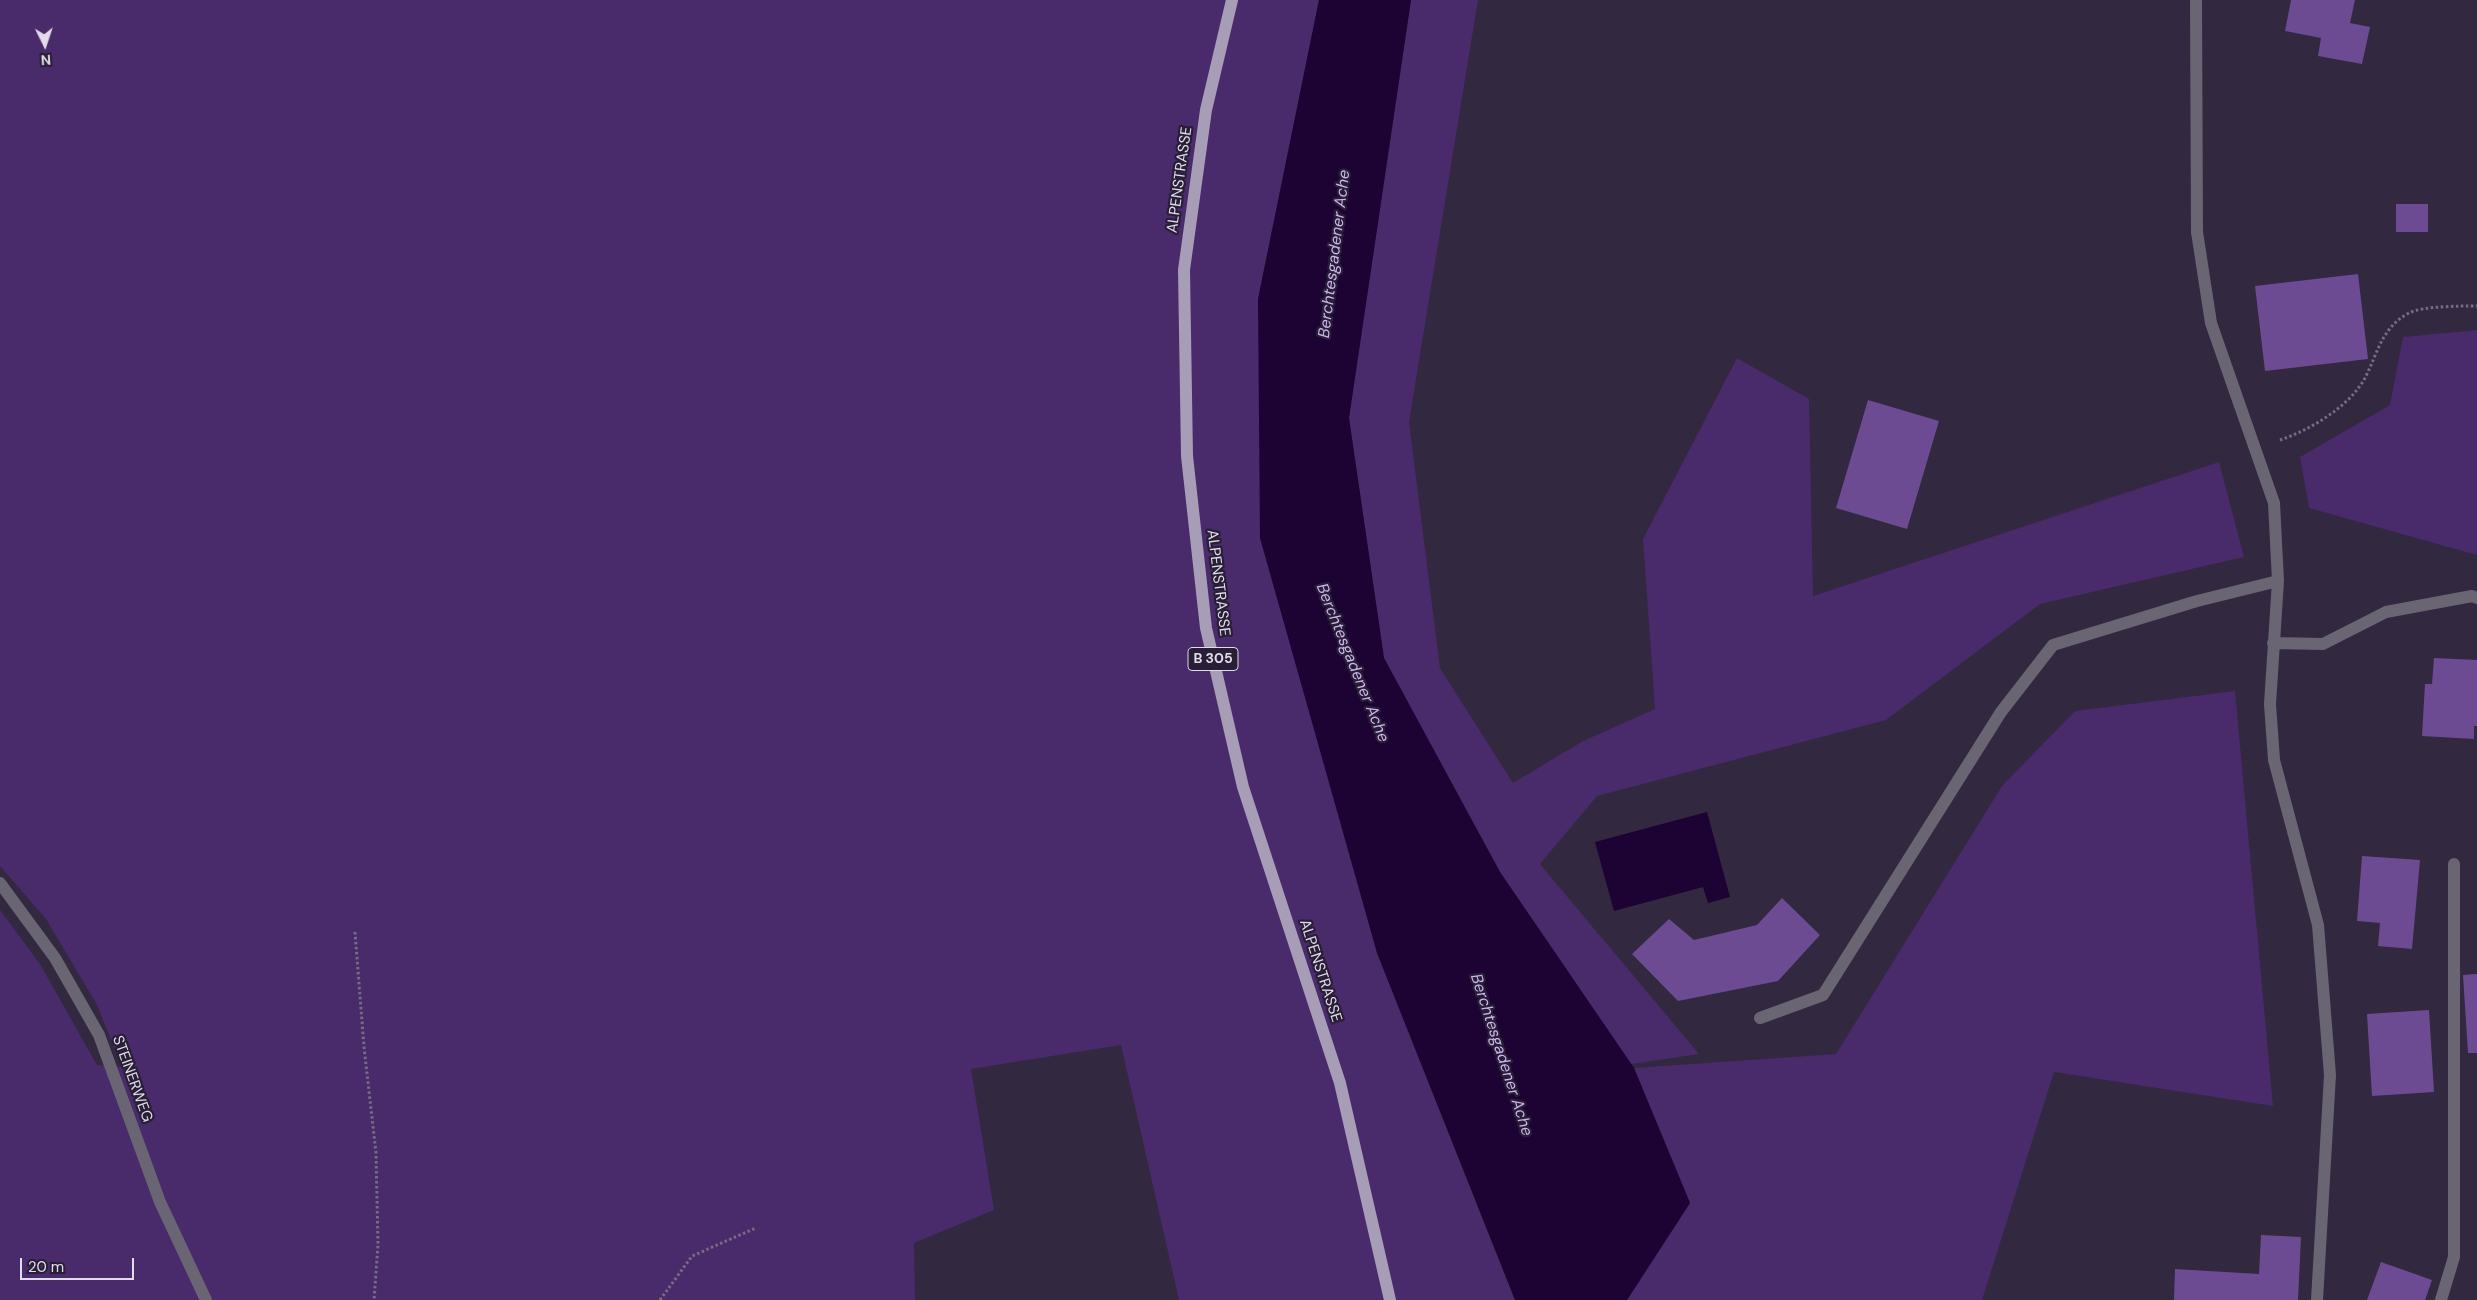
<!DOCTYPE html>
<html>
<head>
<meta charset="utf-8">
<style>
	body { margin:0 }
	#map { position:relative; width:2477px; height:1300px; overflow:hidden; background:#322840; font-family:"DM Sans",sans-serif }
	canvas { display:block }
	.north { position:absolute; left:20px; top:20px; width:50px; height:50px; -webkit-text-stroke:4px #281e35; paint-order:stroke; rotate:176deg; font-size:14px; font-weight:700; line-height:20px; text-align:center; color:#e1dbea }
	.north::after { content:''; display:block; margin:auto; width:18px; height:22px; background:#e1dbea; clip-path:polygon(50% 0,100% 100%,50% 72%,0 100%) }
	.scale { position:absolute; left:20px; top:1258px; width:114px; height:22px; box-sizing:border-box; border:2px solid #e1dbea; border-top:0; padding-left:6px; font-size:15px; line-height:18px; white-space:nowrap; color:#e1dbea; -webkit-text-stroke:4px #281e35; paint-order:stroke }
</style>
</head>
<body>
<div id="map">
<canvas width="2477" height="1300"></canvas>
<div class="north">N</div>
<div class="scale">20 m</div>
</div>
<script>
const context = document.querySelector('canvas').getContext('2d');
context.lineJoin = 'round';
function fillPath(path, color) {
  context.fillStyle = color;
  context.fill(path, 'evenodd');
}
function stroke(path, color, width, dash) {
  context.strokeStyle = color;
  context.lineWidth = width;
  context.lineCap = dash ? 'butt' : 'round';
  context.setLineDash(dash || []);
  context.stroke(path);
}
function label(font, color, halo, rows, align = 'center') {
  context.font = font + ' "DM Sans",sans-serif';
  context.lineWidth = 4.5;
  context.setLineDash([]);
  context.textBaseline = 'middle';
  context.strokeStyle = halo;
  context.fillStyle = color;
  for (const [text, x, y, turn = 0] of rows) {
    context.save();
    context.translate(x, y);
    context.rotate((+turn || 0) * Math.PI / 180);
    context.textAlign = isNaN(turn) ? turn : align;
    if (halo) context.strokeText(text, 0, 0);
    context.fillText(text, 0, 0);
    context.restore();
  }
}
const green = new Path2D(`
	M0,0h1319l-61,299 119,654 138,347h-336l-58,-255 -150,24 23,141 -80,33 1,57h-915v-390l40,54 57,101 25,2 -25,-62 -51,-86 -46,-53z
	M1411,0h67l-69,422 31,246 73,115 70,-42 72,-32 -12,-170 94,-181 72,41 4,197 406,-134 25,95 -204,47 -154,116 -289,76 -57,68 159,190 -68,10 -131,-192 -116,-214 -35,-240z
	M2477,330v225l-168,-47 -9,-51 90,-52 13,-68z
	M2235,691l38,415 -219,-34 -72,228h-355l63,-97 -56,-135 202,-14 166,-268 73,-75z`);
const water = new Path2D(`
	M1319,0h92l-62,418 35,240 116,214 134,196 56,135 -63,97h-112l-138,-347 -117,-415 -2,-239z
	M1707,812l23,85 -22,6 -5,-16 -89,24 -19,-69z`);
const building = new Path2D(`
	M2291,0h64l-5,23 20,4 -8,37 -44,-8 3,-18 -36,-7z
	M2396,204h32v28h-32z
	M2358,274l10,85 -103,12 -10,-85z
	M1868,400l71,21 -32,108 -71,-21z
	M2434,658l43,2v66h-3v13l-52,-3 3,-52h7z
	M2362,856l58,4 -8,89 -34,-3 2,-23 -23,-2z
	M1782,898l38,37 -42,46 -100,20 -46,-47 37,-35 25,21 63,-15z
	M2477,974v79h-9l-5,-78z
	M2429,1010l5,82 -62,4 -5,-82z
	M2261,1235l40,2 -3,63h-124l1,-31 84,5z
	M2381,1262l51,18 -7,20h-58z`);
const path = new Path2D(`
	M2280,440c30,-10 69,-33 85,-62 13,-25 16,-50 44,-65 13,-7 52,-7 68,-7
	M355,932l9,115 12,106 2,92 -4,55
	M660,1300l32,-44 64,-28`);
const minor = new Path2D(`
	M2196,0l1,232 14,91 63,180 4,78 -8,123 4,56 44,165 12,150 -13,225
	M2273,643l50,1 63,-32 86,-16 5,2
	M0,883l55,75 44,77 61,167 46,98
	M1760,1018l63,-23 178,-283 52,-67 144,-44 81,-20
	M2441,1300l13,-43v-393`);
const major = new Path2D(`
	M1232,0l-26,110 -22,160 3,186 19,172 37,159 97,296 50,217`);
const shields = [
	[1213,659,50]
];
const shieldNames = [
	["B 305",1213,659]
];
const streetNames = [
	["ALPENSTRASSE",1180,180,-82],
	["ALPENSTRASSE",1218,583,83],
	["ALPENSTRASSE",1320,971,72],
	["STEINERWEG",132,1079,70]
];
const waterNames = [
	["Berchtesgadener Ache",1335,254,-83],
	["Berchtesgadener Ache",1352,663,68],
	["Berchtesgadener Ache",1501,1055,72]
];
fillPath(green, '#492a6b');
fillPath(water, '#1d0234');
fillPath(building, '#6c4b93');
stroke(path, '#766d82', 3, [2.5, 2.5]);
stroke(minor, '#6a6572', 12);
stroke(major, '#a79db6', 12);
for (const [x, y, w] of shields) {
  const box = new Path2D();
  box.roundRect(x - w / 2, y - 11.5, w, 23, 4);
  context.fillStyle = '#281e35';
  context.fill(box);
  stroke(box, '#e1dbea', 1);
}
label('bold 14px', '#e1dbea', null, shieldNames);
label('15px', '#e1dbea', '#281e35', streetNames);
label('italic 16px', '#cdb4f0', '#281e35', waterNames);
</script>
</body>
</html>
